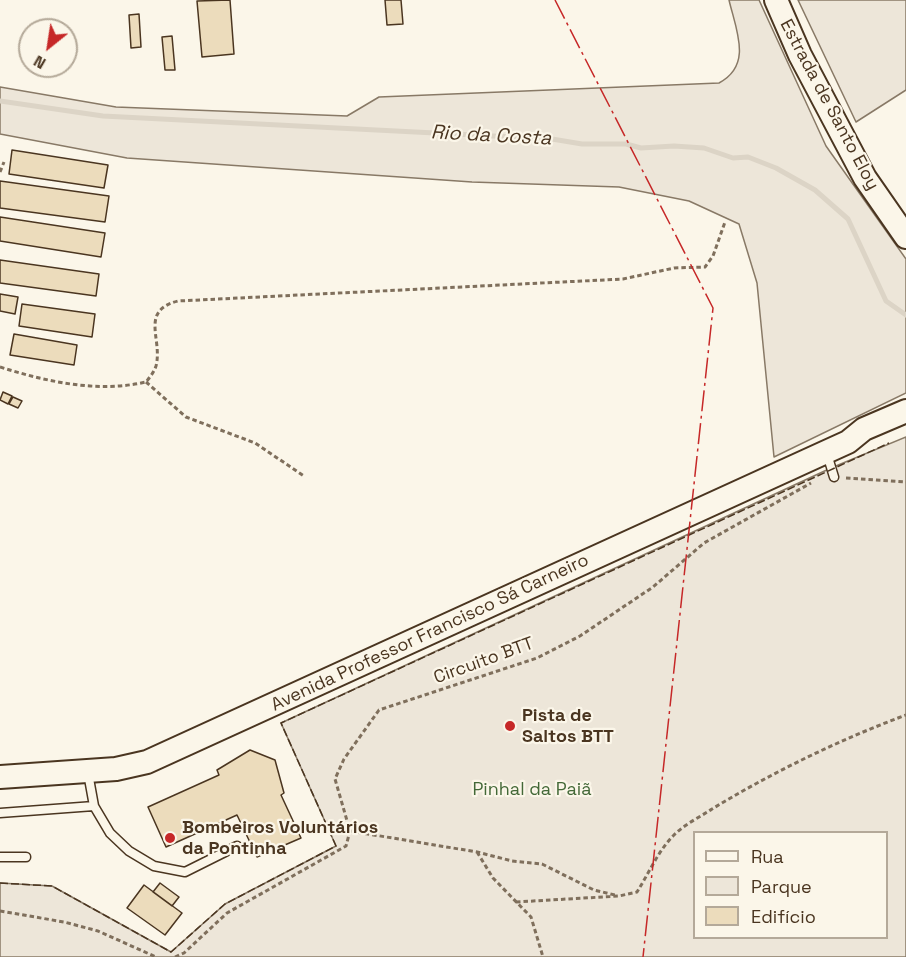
<!DOCTYPE html>
<html>
<head>
<meta charset="utf-8">
<style>
	body { margin:0 }
	#map { position:relative; width:906px; height:957px; overflow:hidden; background:#fbf6e9; font-family:"Space Grotesk",sans-serif }
	canvas { display:block }
	.legend { position:absolute; left:693px; top:831px; width:195px; height:108px; box-sizing:border-box; background:#fbf6e9; border:2px solid #b4a999; margin:0; padding:8px 10px; list-style:none; font-size:18px; color:#4a3520 }
	.legend li { display:flex; align-items:center; gap:12px; height:30px }
	.legend b { width:30px; border:2px solid #b4a999 }
	.north { position:absolute; left:18px; top:18px; width:60px; height:60px; box-sizing:border-box; background:#fbf6e9; border:2px solid #b4a999; border-radius:50%; rotate:210deg; font-size:16px; font-weight:700; line-height:24px; text-align:center; color:#4a3520 }
	.north::after { content:''; display:block; margin:auto; width:21px; height:27px; background:#c62828; clip-path:polygon(50% 0,100% 100%,50% 72%,0 100%) }
</style>
</head>
<body>
<div id="map">
<canvas width="906" height="957"></canvas>
<ul class="legend">
<li><b style="height:8px;background:#fbf6e9"></b>Rua</li>
<li><b style="height:16px;background:#ede6d9"></b>Parque</li>
<li><b style="height:16px;background:#ecdcbc"></b>Edifício</li>
</ul>
<div class="north">N</div>
</div>
<script>
const context = document.querySelector('canvas').getContext('2d');
context.lineJoin = 'round';
function fillPath(path, color) {
  context.fillStyle = color;
  context.fill(path, 'evenodd');
}
function stroke(path, color, width, dash) {
  context.strokeStyle = color;
  context.lineWidth = width;
  context.lineCap = dash ? 'butt' : 'round';
  context.setLineDash(dash || []);
  context.stroke(path);
}
function label(font, color, halo, rows, align = 'center') {
  context.font = font + ' "Space Grotesk",sans-serif';
  context.lineWidth = 4.5;
  context.setLineDash([]);
  context.textBaseline = 'middle';
  context.strokeStyle = halo;
  context.fillStyle = color;
  for (const [text, x, y, turn = 0] of rows) {
    context.save();
    context.translate(x, y);
    context.rotate((+turn || 0) * Math.PI / 180);
    context.textAlign = isNaN(turn) ? turn : align;
    if (halo) context.strokeText(text, 0, 0);
    context.fillText(text, 0, 0);
    context.restore();
  }
}
const green = new Path2D(`
	M729,0h30l67,146 80,113v134l-132,64 -17,-174 -18,-59 -50,-23 -70,-14 -147,-5 -345,-24 -127,-24v-47l116,20 231,9 32,-19 340,-14c34,-18 17,-53 10,-83z
	M798,0h108v90l-50,32z
	M906,437v520h-906v-74l52,3 119,66 54,-48 111,-58 -55,-123 550,-255zM694,832h192v106h-192z`);
const stream = new Path2D(`
	M0,101l103,15 449,23 30,5h44l15,4 33,-2 30,2 29,10 15,-1 28,11 39,22 33,29 38,82 20,14`);
const building = new Path2D(`
	M230,0l4,54 -32,3 -5,-56z
	M385,0h16l2,24 -16,1z
	M139,14l2,33 -10,1 -2,-33z
	M172,36l3,34h-10l-3,-33z
	M12,150l96,15 -4,23 -95,-14z
	M0,181l109,15 -4,26 -105,-14z
	M0,217l105,16 -4,24 -101,-16z
	M0,260l99,14 -3,22 -96,-13z
	M0,294l18,3 -3,17 -15,-3z
	M22,304l73,10 -3,23 -73,-11z
	M14,334l63,11 -3,20 -64,-10z
	M3,392l9,4 -4,8 -8,-4z
	M13,397l9,4 -4,7 -9,-4z
	M250,750l25,10 9,33 -3,2 20,43 -44,19 -20,-42 -71,32 -18,-40 71,-32 -2,-5z
	M160,883l19,14 -7,9 -19,-14z
	M144,885l38,28 -17,22 -38,-27z`);
const path = new Path2D(`
	M0,172l4,-10
	M0,367c48,15 97,26 146,15 4,-5 8,-10 10,-16 7,-27 -17,-55 22,-65l445,-22 51,-11 31,-1 8,-11 12,-34
	M146,382l40,35 69,26 49,33
	M846,478l60,4
	M350,831l127,21 35,9 30,3 52,26 21,5
	M477,852l16,26 38,39 12,40
	M516,902l103,-6 18,-4c12,-19 21,-41 37,-57 11,-11 26,-18 38,-26 61,-37 127,-69 194,-94
	M0,911l64,11 34,9 58,26
	M175,957l9,-4 43,-40 119,-67 4,-15 -15,-52 9,-20 35,-49 158,-52 43,-22 73,-49 51,-44 107,-60`);
const lane = new Path2D(`
	M827,454l7,23
	M88,773l6,33 16,27 19,18 25,15 31,6 52,-26
	M0,813l94,-7
	M0,857h26`);
const secondary = new Path2D(`
	M776,0l24,55 65,123 41,59
	M0,777l116,-8 31,-7 679,-310 22,-10 16,-13 42,-18`);
const fence = new Path2D(`
	M0,883l52,3 119,66 54,-48 111,-58 -55,-123 608,-280`);
const power = new Path2D(`
	M555,0l158,308 -70,649`);
const markers = [
	[510,726,6,"#c62828"],
	[170,838,6,"#c62828"]
];
const streetNames = [
	["Estrada de Santo Eloy",829,105,62],
	["Avenida Professor Francisco Sá Carneiro",430,633,-25],
	["Circuito BTT",484,661,-20]
];
const poiNames = [
	["Pista de",522,716],
	["Saltos BTT",522,737],
	["Bombeiros Voluntários",182,828],
	["da Pontinha",182,849]
];
const parkNames = [
	["Pinhal da Paiã",532,790]
];
const waterNames = [
	["Rio da Costa",491,136,3]
];
fillPath(green, '#ede6d9');
stroke(green, '#887966', 1.5);
stroke(stream, '#dcd4c6', 5);
fillPath(building, '#ecdcbc');
stroke(building, '#4a3520', 1.5);
stroke(lane, '#4a3520', 11);
stroke(secondary, '#4a3520', 26);
stroke(path, '#7f6f5c', 3, [4.5, 3]);
stroke(lane, '#fbf6e9', 8);
stroke(secondary, '#fbf6e9', 22);
stroke(fence, '#4a3520', 1.5, [8, 3]);
stroke(power, '#c62828', 1.5, [21, 4.5, 3, 4.5]);
for (const [x, y, r, color] of markers) {
  const dot = new Path2D();
  dot.arc(x, y, r, 0, 2 * Math.PI);
  context.fillStyle = color;
  context.fill(dot);
  stroke(dot, '#fbf6e9', 2);
}
label('18px', '#4a3520', '#fbf6e9', streetNames);
label('bold 18px', '#4a3520', '#fbf6e9', poiNames, 'left');
label('18px', '#436837', '#fbf6e9', parkNames);
label('italic 20px', '#4a3520', '#fbf6e9', waterNames);
</script>
</body>
</html>
